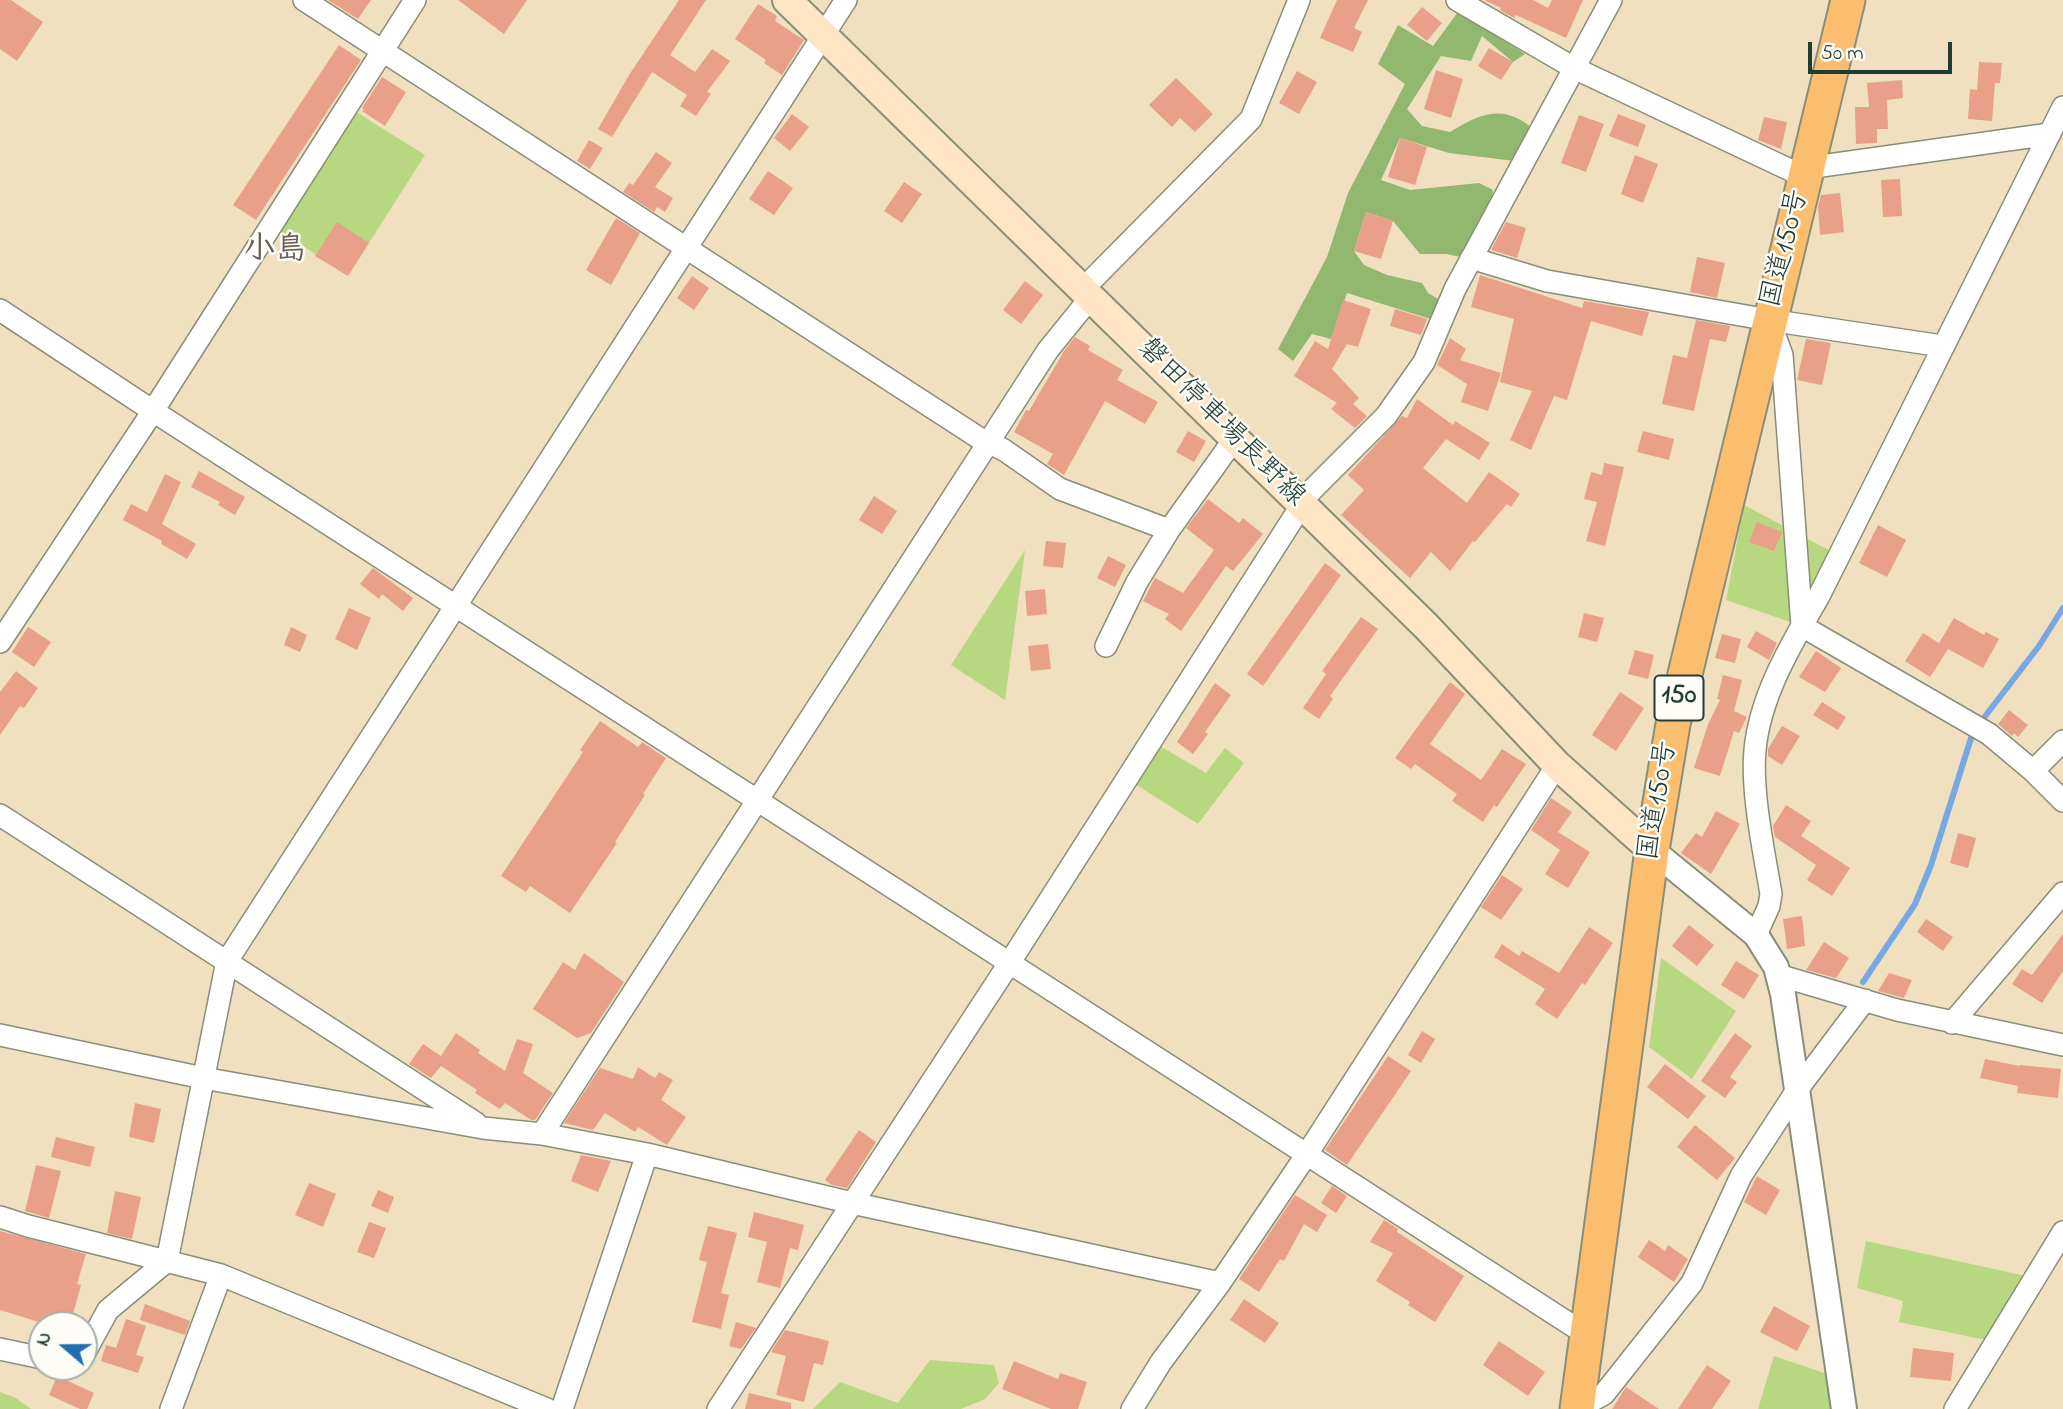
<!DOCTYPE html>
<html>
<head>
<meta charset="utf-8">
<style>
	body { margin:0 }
	#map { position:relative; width:2063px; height:1409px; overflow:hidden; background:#f0e0c0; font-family:"Indie Flower",sans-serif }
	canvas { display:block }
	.north { position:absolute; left:28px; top:1311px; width:70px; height:70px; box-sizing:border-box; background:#fdfcf7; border:2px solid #a4b0a9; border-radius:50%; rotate:290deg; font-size:19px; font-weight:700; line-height:28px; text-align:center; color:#1f3d34 }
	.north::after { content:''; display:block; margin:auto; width:24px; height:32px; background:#1f6fb2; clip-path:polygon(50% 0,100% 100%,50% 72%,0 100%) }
	.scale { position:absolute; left:1808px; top:42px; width:144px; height:32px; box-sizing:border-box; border:4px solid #1f3d34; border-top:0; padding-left:9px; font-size:21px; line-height:24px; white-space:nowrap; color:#1f3d34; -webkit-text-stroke:5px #fdfcf7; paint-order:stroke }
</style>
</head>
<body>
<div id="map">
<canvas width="2063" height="1409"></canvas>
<div class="north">N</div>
<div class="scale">50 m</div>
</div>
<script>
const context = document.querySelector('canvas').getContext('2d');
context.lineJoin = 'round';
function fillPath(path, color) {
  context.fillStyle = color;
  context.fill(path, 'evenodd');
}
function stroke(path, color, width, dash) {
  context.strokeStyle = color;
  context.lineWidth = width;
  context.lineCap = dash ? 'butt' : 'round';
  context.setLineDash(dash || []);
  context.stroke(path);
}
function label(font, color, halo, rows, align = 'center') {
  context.font = font + ' "Indie Flower","Klee One",sans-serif';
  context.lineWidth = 5;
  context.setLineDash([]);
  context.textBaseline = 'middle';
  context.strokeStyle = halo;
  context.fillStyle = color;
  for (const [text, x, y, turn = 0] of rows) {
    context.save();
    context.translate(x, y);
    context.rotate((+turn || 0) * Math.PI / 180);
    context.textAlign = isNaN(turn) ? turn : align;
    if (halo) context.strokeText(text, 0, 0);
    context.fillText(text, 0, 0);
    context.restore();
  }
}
const green = new Path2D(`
	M353,110l72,45 -77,121 -73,-49z
	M1744,505l94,50 -36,71 -76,-26z
	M1025,550l-20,150 -54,-35z
	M1160,746l46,27 19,-25 19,15 -46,61 -63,-40z
	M1661,958l75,53 -44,68 -43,-32z
	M1866,1241l169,37 -49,62 -87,-18 4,-21 -46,-13z
	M1774,1356l56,19 7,34h-79z
	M930,1360l64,5 5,18 -14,16 -24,10h-148l27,-27 58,21z
	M0,1392l16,6 15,11h-31z`);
const forest = new Path2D(`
	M1458,12l67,42 -12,8 -31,-26 -11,25 -30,-5 -34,53 15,17 28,6c30,-18 53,-29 83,-3l-10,33 -74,-9 -49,-15 -19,42 29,10 69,-7 14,7 -2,18 -30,49 -15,-3h-26l-27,-33 -27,-9 -12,39 10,14 23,10 35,8 6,10 12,7v22l-93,-29 -16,46 -19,-5 -19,27 -15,-12 49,-92 21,-64 57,-109 -27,-20 20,-39 35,21z`);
const stream = new Path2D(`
	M1863,982l52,-78 16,-39 42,-133 66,-86 24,-38`);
const building = new Path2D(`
	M0,0h11l32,22 -26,39 -17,-12z
	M328,0h43l-13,19z
	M458,0h69l-23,34z
	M679,0h27l-36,55 25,17 17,-23 18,12 -23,31 4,2 -15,22 -16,-10 7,-11 -35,-23 -40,65 -14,-8 31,-54z
	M1337,0h31l-14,28 8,4 -9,20 -33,-14z
	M1484,0h49l15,8 4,-8h31l-17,38 -50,-23 -2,3 -14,-8 1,-2z
	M758,4l19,12 -2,5 29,19 -22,35 -18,-12 2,-3 -31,-21z
	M1422,7l20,16 -15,18 -20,-16z
	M339,45l22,15 -105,160 -23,-15z
	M1489,48l24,14 -12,18 -23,-14z
	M1979,62l23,1 -2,20h-5l-3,38 -24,-2 2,-30 7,1z
	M1436,70l27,9 -12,39 -27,-9z
	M1297,71l20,11 -18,32 -20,-11z
	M382,77l24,15 -21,34 -23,-15 2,-2 -2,-1z
	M1176,78l37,36 -18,18 -15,-14 -8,9 -23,-22z
	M1902,80l1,18 -16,2 1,29h-11v14l-21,1 -1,-37h14l-2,-24z
	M792,114l17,13 -19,24 -16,-13z
	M1618,114l28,11 -8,22 -29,-11z
	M1579,115l25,9 -18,48 -25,-9z
	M1764,117l23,5 -6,27 -23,-9z
	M1400,138l27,9 -12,38 -27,-8z
	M589,140l14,8 -13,21 -13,-8z
	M656,152l16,11 -17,24 18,11 -8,14 -8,-5 -3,5 -31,-20 6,-9 4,2z
	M1635,155l23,9 -15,39 -22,-9z
	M768,171l25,17 -19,27 -25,-16z
	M1900,179l2,37 -19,1 -2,-37z
	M904,182l18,12 -20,29 -18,-12z
	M1840,193l4,39 -24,3 -2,-28 3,-12z
	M1366,212l27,9 -12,38 -27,-8z
	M616,218l24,15 -29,52 -25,-15z
	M337,222l32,21 -21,33 -33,-20z
	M1506,222l20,6 -9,30 -26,-8z
	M1697,257l28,6 -8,35 -27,-6z
	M1480,275l102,33 2,-7 65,11 -7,24 -51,-15 -24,79 -13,-4 -23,54 -21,-10 22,-49 -32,-9 14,-63 -43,-12z
	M692,276l17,12 -15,22 -17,-12z
	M1025,281l18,14 -22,29 -18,-14z
	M1343,300l28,9 -13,38 -11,-3 -15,25 27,29 -6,6 14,12 -12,12 -24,-19 6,-6 -43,-27 21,-35 13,8z
	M1395,309l32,10 -6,16 -31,-9z
	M1696,320l34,6 -4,16 -16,-3 -16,72 -32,-7 11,-49 14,3z
	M1075,337l15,9 -2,4 35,20 -6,10 41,22 -13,22 -40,-23 -41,74 -17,-11 6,-10 -39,-22 12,-22 3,1 35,-60z
	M1450,338l16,11 -6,11 41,13 -13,38 -27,-9 6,-18 -30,-19z
	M1806,339l25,4 -9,42 -25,-5z
	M1417,399l36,26 2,-4 35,22 -11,17 -33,-21 -23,29 44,35 22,-31 31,22 -9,13 -4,-3 -32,38 -2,-1 -23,30 -19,-19 -21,26 -69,-63 23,-25 -16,-15 54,-59 5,2z
	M1188,431l18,10 -12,21 -18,-10z
	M1643,431l31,8 -5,21 -32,-8z
	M1604,463l20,4 -19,79 -19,-5 11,-39 -13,-3 7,-27 11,3z
	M199,471l46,26 -10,18 -17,-10 2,-3 -29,-15z
	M165,474l16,8 -19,42 34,20 -9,15 -26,-15 1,-3 -39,-21 8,-16 16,8z
	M874,496l23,15 -15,23 -23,-14z
	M1208,499l31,24 4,-5 20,16 -30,37 -7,-5 -45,65 -16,-12 4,-5 -26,-13 12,-23 28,15 31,-43 -28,-22z
	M1757,522l25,10 -8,19 -25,-9z
	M1878,525l28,15 -19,37 -28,-14z
	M1046,541l20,2 -3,25 -20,-2z
	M1108,556l18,9 -11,22 -18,-9z
	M1325,563l16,12 -78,111 -16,-12z
	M373,568l40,30 -10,13 -21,-17 -3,5 -19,-15z
	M1045,589l2,25 -20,2 -2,-25z
	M349,608l22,10 -14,32 -22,-11z
	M1584,613l20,5 -7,24 -19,-5z
	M1361,617l17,12 -48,67 3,3 -14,20 -16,-11 23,-34 -4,-3z
	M1954,618l30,17 2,-3 13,7 -16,29 -35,-19 -18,28 -25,-16 18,-28 16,10z
	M28,627l23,15 -17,25 -22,-15z
	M291,627l16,8 -7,17 -16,-7z
	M1756,631l21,12 -8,17 -22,-13z
	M1722,634l19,5 -6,24 -20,-5z
	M1048,644l3,25 -20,2 -3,-25z
	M1635,650l19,5 -6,24 -20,-5z
	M1816,651l25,17 -16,24 -26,-15z
	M16,671l22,17 -14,20 -4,-2 -20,29v-43z
	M1723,675l19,5 -8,31 13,6 -8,16 -5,-2 -14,45 -26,-8 14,-44 12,-24 -3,-1z
	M1450,682l15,12 -35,50 51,36 21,-31 24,15 -29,43 -3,-2 -11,17 -31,-21 5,-7 -42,-30 -4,5 -16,-11z
	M1215,683l16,12 -26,37 3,2 -15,20 -16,-12z
	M1620,692l24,16 -28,43 -24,-16z
	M1822,702l24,15 -8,13 -25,-15z
	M2009,710l19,15 -10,12 -4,-4 -2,3 -14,-12z
	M600,721l38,26 4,-5 24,16 -23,36 2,1 -30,47 2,1 -47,70 -40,-27 -4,6 -25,-16 82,-124 -3,-2z
	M1782,726l18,10 -18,29 -14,-9v-7z
	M1551,798l21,14 -14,20 32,20 -22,36 -23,-14 15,-24 -29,-20z
	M1786,805l25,16 -10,15 49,32 -18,28 -25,-16 9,-15 -41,-28 -2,-11z
	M1716,811l24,13 -29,50 -30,-21 15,-20 6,4z
	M1958,833l18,5 -8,30 -18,-5z
	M1502,875l21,14 -22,31 -20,-13z
	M1802,916l3,30 -18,3 -4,-30z
	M1926,919l27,18 -10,14 -26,-19z
	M1689,925l25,20 -17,21 -25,-20z
	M1589,927l24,16 -28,42 -3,-2 -25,36 -22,-15 10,-15 -51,-32 8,-13 17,12 3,-5 37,22z
	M2063,934v37l-21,32 -30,-19 10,-15 10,6z
	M1824,942l25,16 -13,20 -30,-8z
	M584,953l40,29 -33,51 -14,5 -44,-29 30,-47 12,8z
	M1736,961l23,14 -15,24 -23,-14z
	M1889,973l23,7 -8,18 -26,-7z
	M1422,1031l13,8 -14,24 -13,-8z
	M456,1033l24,17 -2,3 27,18 12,-32 16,5 -10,29 30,20 -18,27h-4l-26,-17 -5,6 -25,-16 2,-3 -36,-24 -10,12 -22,-14 14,-20 18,12z
	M1735,1033l17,13 -22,31 7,5 -12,16 -24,-17z
	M1388,1056l23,15 -64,94 -22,-15z
	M1985,1059l35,7v-1l41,4 -3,29 -41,-5 1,-7 -38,-8z
	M1665,1064l41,32 -18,23 -41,-32z
	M638,1067l17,11 4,-6 14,8 -12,20 25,17 -19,28 -29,-18 -3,5 -30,-19 -12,17 -29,-7 36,-55 33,11z
	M135,1103l26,6 -7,34 -25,-6z
	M1695,1125l40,33 -18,22 -40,-33z
	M859,1130l17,12 -29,46 -15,-3 -7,-5z
	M56,1137l39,10 -5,20 -39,-10z
	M581,1155l30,6 -13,31 -27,-11z
	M36,1165l25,6 -12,47 -24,-7z
	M1757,1176l23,14 -14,25 -22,-13z
	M309,1183l27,11 -13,33 -28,-12z
	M1332,1186l15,10 -11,17 -15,-10z
	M378,1190l16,7 -6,16 -17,-7z
	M115,1191l26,6 -9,42 -25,-6z
	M1295,1195l32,20 -10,17 -13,-8 -20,37 -4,-2 -21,33 -20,-13z
	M754,1212l50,13 -6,25 -8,-2 -10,40 -23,-6 10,-40 -19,-5z
	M1384,1220l14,9 -1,3 67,44 -29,46 -27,-17 2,-3 -34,-21 17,-28 -23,-11z
	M369,1222l17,6 -12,30 -17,-6z
	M708,1226l29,7 -16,60 8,2 -8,34 -29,-7 15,-60 -8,-2z
	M0,1231l86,23 -9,30 4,1 -11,40h-32l1,-3 -39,-12z
	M1649,1240l16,11 3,-6 20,14 -14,23 -36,-25z
	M1244,1299l35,24 -14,20 -35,-23z
	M145,1304l45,17 -5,14 -45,-15z
	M1774,1306l36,20 -13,25 -37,-19z
	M126,1319l20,7 -10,29 8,2 -6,16 -37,-12 5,-16 10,3z
	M736,1322l20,6 -15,21 -12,-3z
	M785,1330l44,11 -6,24 -9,-2 -10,39 -28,-7 10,-39 -15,-4z
	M1499,1341l46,31 -17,24 -45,-31z
	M1913,1348l41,5 -3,28 -41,-4z
	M1014,1361l44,18 2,-6 27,9 -9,27h-27l-49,-20z
	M1707,1365l24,16 -19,28h-34z
	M57,1376l37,17 -7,16h-7l-31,-14z
	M1626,1387l33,22h-47z
	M749,1393l42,10v6h-46z`);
const minor = new Path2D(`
	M304,0l675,438 25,12 56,39 109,41
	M1457,0l117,68 231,109
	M1807,168l243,-34
	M1471,258l76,23 222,39 173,26
	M1083,289l168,-170 48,-119
	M0,310l153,101 1434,924
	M1771,325l11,30 20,271 187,108 44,37 30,30
	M1299,503l87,-87 38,-54 31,-73 156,-289
	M0,642l153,-231 262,-411
	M1106,646l31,-64 32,-52 66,-92
	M2033,771l30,-30
	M0,815l476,308
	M1756,935l13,-29 2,-12c-7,-42 -20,-102 -16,-144 5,-55 37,-107 64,-154l244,-489
	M1778,975l119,35 166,35
	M1952,1023l111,-130
	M0,1035l203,43 280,50 59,6 105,20 205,49 368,80
	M542,1134l506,-784 43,-53
	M0,1217l28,9 193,49 326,134
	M0,1349l42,9
	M84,1354l24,-44 59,-49 60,-300 619,-961
	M171,1409l50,-134
	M562,1409l85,-255
	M718,1409l292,-447 291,-456
	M1132,1409l29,-47 59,-79 87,-129 250,-389
	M1577,1409l27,-15 88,-111 49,-107 56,-86 68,-90
	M1955,1409l108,-177`);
const tertiary = new Path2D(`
	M1652,850l104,85 20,32 7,27 61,415`);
const secondary = new Path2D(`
	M787,0l639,626 131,139 95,85`);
const trunk = new Path2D(`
	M1577,1409l75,-559 21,-126 175,-724`);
const shields = [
	[1679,698,49]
];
const shieldNames = [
	["150",1679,698]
];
const streetNames = [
	["国道150号",1787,249,-76],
	["磐田停車場長野線",1220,424,45],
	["国道150号",1660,801,-81]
];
const quarterNames = [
	["小島",275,253]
];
fillPath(green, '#b7d880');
fillPath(forest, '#91b86e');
stroke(stream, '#78a8e2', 6);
fillPath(building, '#e8a089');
stroke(minor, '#888e7a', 24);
stroke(tertiary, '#888e7a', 28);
stroke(secondary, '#888e7a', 32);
stroke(trunk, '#888e7a', 37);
stroke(minor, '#fff', 21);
stroke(tertiary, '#fff', 24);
stroke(secondary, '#fde5c5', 28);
stroke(trunk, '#fbbe6e', 33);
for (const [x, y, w] of shields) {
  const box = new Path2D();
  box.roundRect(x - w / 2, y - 22.5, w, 45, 5);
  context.fillStyle = '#fdfcf7';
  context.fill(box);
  stroke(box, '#1f3d34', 2);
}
label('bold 26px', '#1f3d34', null, shieldNames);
label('28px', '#1f3d34', '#fdfcf7', streetNames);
label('bold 32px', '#656052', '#fdfcf7', quarterNames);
</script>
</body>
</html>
